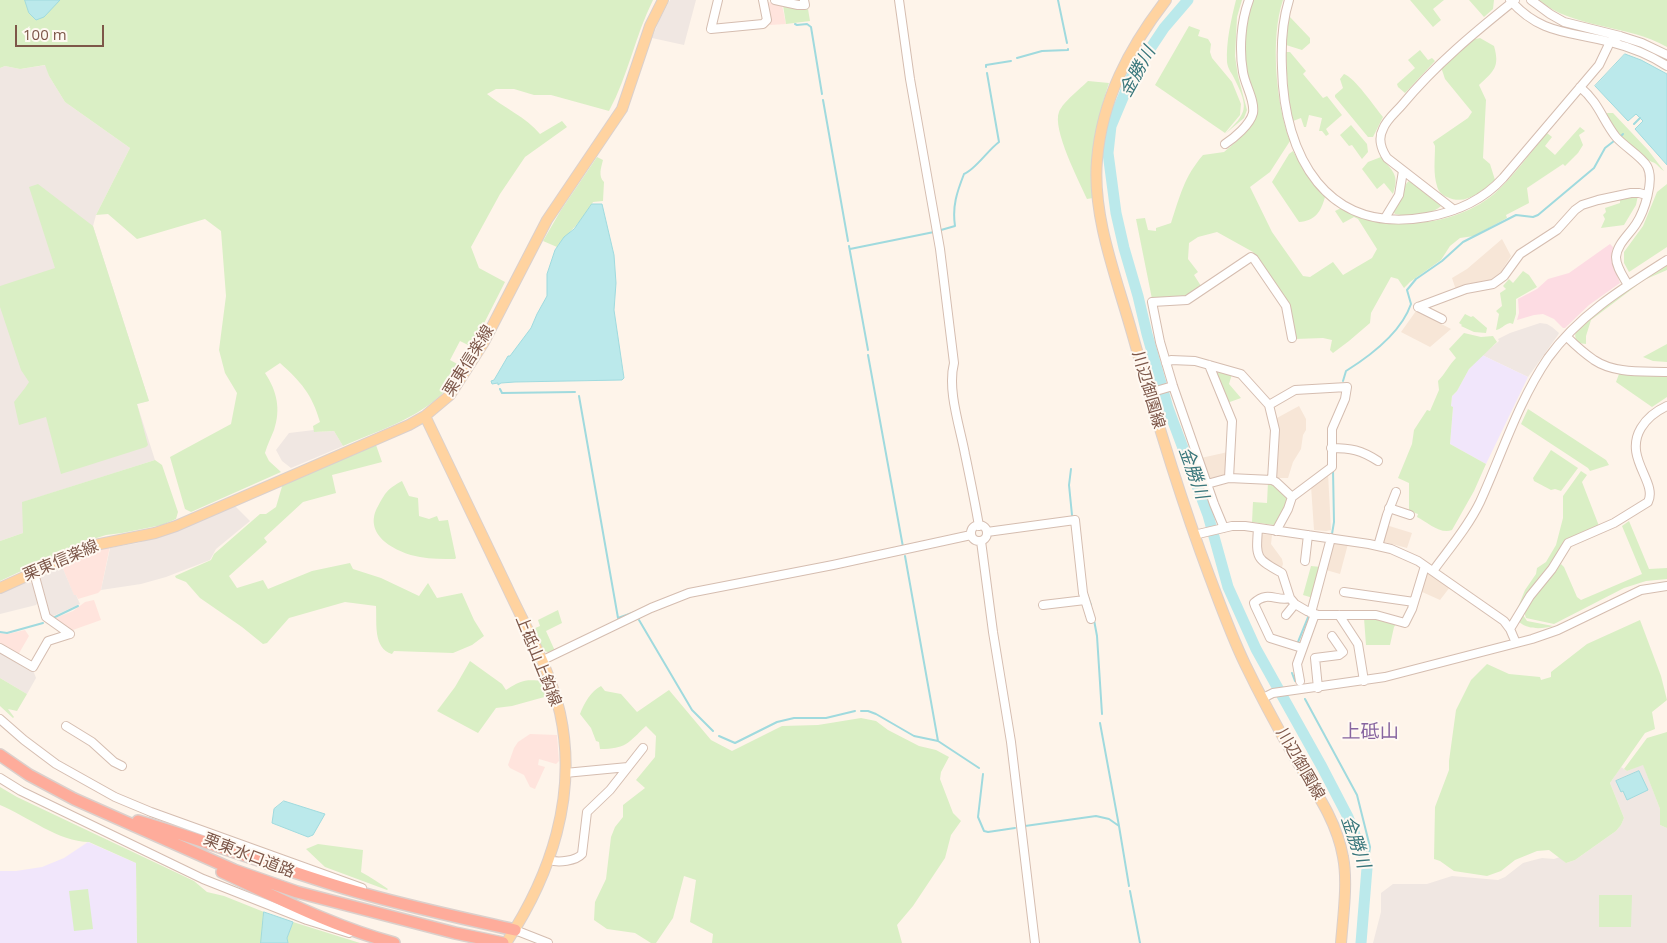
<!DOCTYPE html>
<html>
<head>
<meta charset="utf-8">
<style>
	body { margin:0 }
	#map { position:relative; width:1667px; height:943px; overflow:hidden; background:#fef4ea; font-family:"Open Sans",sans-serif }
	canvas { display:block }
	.scale { position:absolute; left:15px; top:25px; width:89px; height:22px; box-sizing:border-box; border:2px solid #7d5749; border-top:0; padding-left:6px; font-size:15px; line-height:18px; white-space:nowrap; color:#7d5749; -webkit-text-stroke:4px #fff9f2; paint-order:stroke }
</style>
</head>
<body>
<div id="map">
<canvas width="1667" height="943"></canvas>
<div class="scale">100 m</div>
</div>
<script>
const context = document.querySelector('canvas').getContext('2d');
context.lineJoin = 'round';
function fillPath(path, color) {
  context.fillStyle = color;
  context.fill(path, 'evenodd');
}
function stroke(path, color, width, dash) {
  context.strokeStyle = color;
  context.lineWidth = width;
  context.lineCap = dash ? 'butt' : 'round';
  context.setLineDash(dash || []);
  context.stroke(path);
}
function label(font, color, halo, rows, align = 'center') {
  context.font = font + ' "Open Sans","Noto Sans JP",sans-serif';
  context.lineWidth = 4;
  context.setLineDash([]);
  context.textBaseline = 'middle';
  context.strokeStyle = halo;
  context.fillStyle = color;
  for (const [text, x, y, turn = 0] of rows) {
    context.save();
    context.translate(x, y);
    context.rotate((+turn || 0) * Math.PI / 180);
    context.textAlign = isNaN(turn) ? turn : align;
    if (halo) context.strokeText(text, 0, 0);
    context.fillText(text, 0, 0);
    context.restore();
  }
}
const residential = new Path2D(`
	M1502,239l9,17 -12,19 -5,5 -22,4 -2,-1 -14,7 -4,-12 15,-9z
	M1416,311l12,6 23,12 -21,18 -29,-15z
	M1299,406l7,13v11l-3,5 -2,14 -8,13 -5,16h-11l-2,-5v-54z
	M1228,452l-1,21 -3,4 -12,3 -4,-3 -7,-19z
	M1328,473l3,57 -5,1 -12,-1 -3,-44z
	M1386,525l26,8 -5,15 -26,-7z
	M1261,534l11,1 -1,9 11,15 1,5 -2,6 -18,-10 -4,-9z
	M1334,542l14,2 -8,30 -14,-4z
	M1428,572l22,15 -10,13 -20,-9 2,-10z`);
const commercial = new Path2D(`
	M768,2l14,3 4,19 -16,1 -4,-22z
	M110,546l-9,44 -3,3 -20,6 -2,-4 -2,1 -13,-32 29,-13z
	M94,600l7,20 -31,11 -12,-8 -3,-5 18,-7 12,-9z
	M25,630l4,6 -11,19 -18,-10v-12l7,1z
	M530,734l27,1 2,26 -3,3 -17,-5 -1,6 7,2 -10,22 -5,-2 -6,-12 -14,-7 -2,-3 6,-17 4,-6z`);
const industrial = new Path2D(`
	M670,0h26l-12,45 -32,-7 7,-17z
	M46,65l3,11 16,26 65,46 -34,67 -3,11 56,175 -12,3 18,56 -132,42v31l-23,8v-473l5,-2 15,3z
	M1540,323l7,1 5,3 7,6 -1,2 -30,42 -46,-22 17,-14 -1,-2 12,-6z
	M314,430v2l20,-1 9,15 -52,22 -9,-7 -6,-11 13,-17z
	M234,505l16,16 -34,28 -6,11 -44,17 -25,7 -40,6 9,-42 28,-5 34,-11z
	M61,564l13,31h2l4,9 -31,14 -11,-39 2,-6z
	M26,580l7,4 5,18 -2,3 -36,9v-22z
	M0,650l33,20 3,8 -9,16 -27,-16z
	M1643,764l17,45v16l7,3v115h-294l8,-31v-19l12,-9h34l25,-8 46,4 7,-3 18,-14 11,-3 8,-2 12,1 6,-2 6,6 9,-3 41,-29 5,-6 3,-7 -14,-35 11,-16 6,4z`);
const education = new Path2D(`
	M1482,355l46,22 -42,87 -36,-20 3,-37 -2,-1 1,-10 5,-5 12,-22z
	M88,842l48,21 1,80h-137v-72h16l26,-4 22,-9z`);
const medical = new Path2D(`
	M1610,244l3,3 -1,14 8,22 -31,22 -24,23h-2l-9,-9 -11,-5 -9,1 -17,5 2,-7 -1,-14 19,-10 11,-10 21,-6z`);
const green = new Path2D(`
	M0,0h653c-18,36 -25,76 -44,111l-58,-16h-17l-20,-6h-18l-9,5c17,14 39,23 53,40l22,-13 5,6 -42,30 -25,37 -29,53 8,21 26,14 -33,65 -12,-6 -10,19 13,7c-6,8 -11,17 -18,24 -27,28 -68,40 -102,55l-9,-15 -20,1 -1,-6 7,-4c-8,-28 -19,-40 -40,-59l-15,10c12,18 16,36 9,57 -3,8 -7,15 -9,23l4,8 12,11 -90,40 -6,-3 -15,-52 61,-33 6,-31 -12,-20 -6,-23 7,-54 -5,-65 -16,-12 -68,20 -29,-25 -12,1 34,-67 -65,-46 -16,-26 -4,-11 -25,4 -15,-3 -5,2z
	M1236,0h6l-5,17 -2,39 3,20 9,34 -3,8 -19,16c22,-21 24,-26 10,-54 -3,-7 -7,-10 -8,-18 -1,-20 4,-42 9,-62z
	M1253,0h30c-13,37 -7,105 7,141l-20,31 -20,15 22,45 31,44 7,1 23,-15 10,13 29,-17 5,-9 -19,-30 -4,-2 -11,6 -8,-12 6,-3c45,25 113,19 153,-14 20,-18 36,-41 53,-61l5,4 -7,9 10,9 25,-28 5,4 -6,4 4,10 -5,8 -13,13 -2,-2 -36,24 2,15 -23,12 1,3 -33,18 -14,2 -10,8 -9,14 -31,22 -6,6 -6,-9 -7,-2 -20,36 -1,10 -21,18 -16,12 -3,-3 2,-10 -9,-2 -28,1 -7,-36 -35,-51 -36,-20 -19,5 -9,6 -1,16 10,13 -4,3 7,11 -15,12 -34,1 -16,-80 9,-1 3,12 8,1v-3l15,-5c9,-27 13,-46 32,-68l21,-3 13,-11 17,-21c-5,-37 -17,-85 -1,-120z
	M1410,0h34l-11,9 8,11 -8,7z
	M1469,0h25l-1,9 -9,8z
	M1539,0h128v47c-40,-23 -94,-18 -128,-47z
	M783,5l20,5 5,-1 2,12 -24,3z
	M1289,16l21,22v5l-8,7 -16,-5z
	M1189,26l11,4 -2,6 10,3 3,5 -1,8 2,6 20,24 9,22 -1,11 -15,18 -70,-48z
	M1480,38l14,8c6,21 0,25 -15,39l7,15 -3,58 7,6 5,16c-14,12 -30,26 -48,17 -5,-2 -9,-6 -10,-11 -4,-12 -2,-27 -2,-40l-2,-4 35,-24 4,-6 -27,-33 -4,-12 30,-27z
	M1420,50l8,10 4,-2 3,3 -30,32 -7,-6 -1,-3 18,-16 -7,-8z
	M1286,52h4l16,19 -3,3 20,24 4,-2 15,19 -16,14 3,5 -3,2 -4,-5h-3l3,-13 -13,-3 -3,12h-2l-3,-9 -8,3 -5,-26z
	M1344,74c11,4 30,32 39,43l-10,20h-5l-33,-40v-2l8,-7 -3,-9z
	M1088,81l21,2c-13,40 -20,73 -16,115l-6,1c-8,-18 -35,-70 -28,-87 4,-10 21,-23 29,-31z
	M1607,113h6l35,37 16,21c-4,-2 -7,-8 -12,-9 -19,-8 -35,-28 -45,-46z
	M1351,125l16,19 1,8 -6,7 -10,-14 -3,1 -9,-11z
	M1293,151l15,26 17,20c-4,15 -10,24 -26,25l-27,-40 17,-28z
	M597,157l6,3c-2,8 -5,16 1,22l-1,19 -10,1c-9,18 -25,30 -36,45l-14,-6 18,-31z
	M1381,157c11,14 19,17 12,37l-9,-11 -7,6 -15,-20 6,-7z
	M1409,181l2,1 30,24c-9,9 -34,11 -46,8l-2,-3c4,-7 11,-27 16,-30z
	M38,184l55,42 56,175 -12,3 11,41 -2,2 -85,27 -15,-57 -27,8 -5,-23 11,-14 4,-6 -8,-12 -21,-63v-21l55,-18 -26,-81z
	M1667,184v63l-38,25 -5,-9v-11l19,-26 14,-34z
	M1638,195l-2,10 -12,20 -23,3 4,-9 -2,-4 3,-3 -1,-4 15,-5v-5z
	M1667,264v6l-23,10 -53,40 -5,16v8l-8,-1c-2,-4 -4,-7 -2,-11 7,-16 74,-57 91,-68z
	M1523,271l6,4 8,12 -21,12v15l-3,10 -3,-1c-7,2 -8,6 -14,7l3,-16 -3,-3 6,-5 -2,-13 6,-4 -3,-3 6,-7 4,4z
	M1465,314l6,3 2,-1 14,12 -1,5 -12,-1 -13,-6 1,-1 -3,-2z
	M1464,333l17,4 12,-1 4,6 -28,27 -12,22 -5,5 -1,10 2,1 -3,37 36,20 -12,27 -22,39c-11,5 -25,-8 -35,-13l1,-3 -9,-3v-28l-11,-5 14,-34 2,-14 13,-20 3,1 9,-21 -1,-9c7,-7 11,-16 18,-23l-7,-9z
	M1667,344v18l-14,-1 -10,-4z
	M1220,371l12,3 -3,10 12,14 -14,5 -11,-28z
	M1619,374l48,2v21l-15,10 -36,-25z
	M1528,409l78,51 3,5 -19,6 -2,-3 -67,-44z
	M376,445l6,17 -50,13 4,18 -33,9 -39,36 3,4 -38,34 8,12 26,-8 5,9 44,-18 38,-8 3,6 28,9 38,18 9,-13 9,15 25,-5 12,27 10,16 -12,9 -19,8 -59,-2 -2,3c-19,-6 -15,-30 -16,-48l-31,-4 -56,16 -22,25 -4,1 -21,-17 -42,-29 -14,-16 -10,-4 -1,-2 36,-16 3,-6 46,-40h6l10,-7 7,-24z
	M1551,450l27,18 -17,23 -6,-2 -4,1 -17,-9 -1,-3z
	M155,460l7,5 16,47 -2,7 -14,6 -40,8 -16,2 -25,8 -81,38v-40l23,-8 -1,-31z
	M1581,471l6,4 -5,7 17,44 -32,14 -21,33 -32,44 11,-27 11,-16 1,-6 9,-6 10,-17 7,-27v-22z
	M402,481l7,15 9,2 1,18 10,3 8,-3 2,5 9,-1 8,38 -1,1c-12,0 -24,0 -35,-2 -23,-4 -57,-21 -43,-49 9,-16 9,-18 25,-27z
	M1268,482h3l16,14 1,6 -4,9 -10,14 -22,-3 1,-20 14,1z
	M1629,521l20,48 18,-1v11l-21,2 -22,7 -70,36 -28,-6 -2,-6 8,-13 29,-35 3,3 13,30 4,3 61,-26 -20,-48z
	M1311,566l10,1 -8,31 -10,-3z
	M558,610l4,13 -16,8 9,20 -5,2 -8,-3 -9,-21 7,-3 -2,-6z
	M1523,615l4,6 26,5c-11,3 -24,4 -34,-4z
	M1364,618h9l24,5 -3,4 -4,18h-24z
	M1640,620l21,56 6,24 -15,12 3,17 -10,4 -35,50 14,35 -3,7 -5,6 -41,29 -9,3 -17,-13 -12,1 -22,9 -14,11 -14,5 -33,-5 -14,-10 -6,-2 1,-52 14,-37v-9l7,-51 15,-30 16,-16 22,10 31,3 1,3 10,-3v-5l36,-28z
	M470,661l32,23 4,6c15,-10 19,-11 38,-9l4,15 -36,10 -16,2 -18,25 -41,-22 18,-24z
	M0,678l27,16 -10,17 -9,-2 6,8 -1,1 -13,-12z
	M601,686l4,5 16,3 16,18 32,-22 42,50 21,11 50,-25 36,-1 43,-7 15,3 12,9 31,16 17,4 13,7 -8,15 -1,7 13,34 8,8 -10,14 -6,23 -32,48 -16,19 5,18h-190l1,-9 -23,-12 6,-42 -12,-4 -11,42 -17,25h-5l-16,-10 -28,-4 -13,-9 1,-18 11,-23 5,-42 4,-10 8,-10v-12l22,-17 -9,-8 19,-23 1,-21 -10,-10c-18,17 -20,23 -46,23l-1,-7 -3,-1 -5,-13 -11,-14c4,-11 11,-23 21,-28z
	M1667,732v96l-7,-3v-16l-17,-44 -16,6 -3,-2 23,-31z
	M0,787l17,10 177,84 13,11 17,4 40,16 -2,31h-125l-1,-80 -47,-21c-30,0 -62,-26 -89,-37z
	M318,844l45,6 -2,22c10,5 18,11 27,17l-1,1 -62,-23 -19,-18z
	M88,889l5,40 -19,2 -5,-40z
	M1599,895h33l-1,32h-32z
	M293,922l67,21h-72l-1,-5z`);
const water = new Path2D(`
	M25,0h35l-16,17 -8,3 -7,-7z
	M1625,54l16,6 26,14v91l-32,-36 8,-8 -7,-7 -8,7 -33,-35z
	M592,204h10l12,51 2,28 -2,27 10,68 -2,2 -107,2 -14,1 -3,2v-2l-6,1 -1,-3 3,-1 14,-24h2l21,-28 6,-14 10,-18v-22l8,-24 9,-13 10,-8z
	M1639,771l9,19 -21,10 -4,-9 -2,1 -5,-11z
	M284,801l41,13 -12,21 -5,2 -36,-14 2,-14z
	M264,912l29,10 -6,16 1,5h-27z`);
const stream = new Path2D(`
	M1058,0l9,43
	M795,24l2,1 10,-1 4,3 11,67
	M1017,58l25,-7 26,-1v-1
	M986,67v-2l25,-4
	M823,100l25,141
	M1634,124l6,-6
	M1621,136l2,-2
	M941,230l14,-4c-3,-20 2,-34 9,-52 11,-4 24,-24 35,-32l-12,-69
	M849,246l19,104
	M850,249l84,-17
	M868,355l35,192
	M1343,381l3,-10c24,-15 55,-38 65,-67l-4,-14 9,-11 26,-18 21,-19 53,-27 17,2 5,-2 56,-47 11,-20 9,-7
	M500,389l2,4 73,-1
	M579,396l39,222 17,-6
	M1071,469l-2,16 3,30
	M1332,534l2,-12 -1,-52
	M905,556l33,185
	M1086,591l5,14
	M53,618l25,-12
	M639,620l53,90 21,21
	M1094,620l3,16 5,78
	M0,632l7,1 36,-10
	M1298,642l11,-27
	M1292,673l3,8
	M1305,699l52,96 13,52 -3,21
	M861,711h7l8,3 38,22 24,5 41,27
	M1100,723l19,103
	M719,736l16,7 42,-21 17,-4h32l29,-7
	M983,774l-5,43 6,14 4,1 27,-4
	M1025,826l71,-10 13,3 10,7 10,60
	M1130,891l10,52`);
const river = new Path2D(`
	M1188,0l-24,28 -32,48 -21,50 -3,27 8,60 8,35 14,48 9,38 21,74 40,107 20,72 28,62 66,118 26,50 15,38 4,13 -6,75`);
const minor = new Path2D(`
	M718,0l-7,29 52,-5 4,-4 -4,-20
	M775,0l23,5h7l-1,-5
	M899,0l11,79 30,170 14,114c-7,27 6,64 11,91 5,24 10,48 14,72
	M1289,0c-7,22 -8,45 -7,68 2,88 44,167 145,149 29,-5 56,-17 76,-39l96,-113 12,-25 9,-4
	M1510,0c31,35 59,31 100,42 20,5 40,13 57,24
	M1531,0l19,14 14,8 56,14 22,7 25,12
	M1580,87c19,16 22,32 36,50 9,10 25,19 31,29 8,14 -3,46 -11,58 -7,11 -19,20 -20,33 0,10 7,19 12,28
	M1225,144c9,-6 25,-19 28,-31 2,-13 -8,-28 -10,-41 -4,-22 -2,-51 6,-72
	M1454,210l-67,-52c-6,-9 -9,-20 -4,-29 3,-9 13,-17 19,-24 33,-40 73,-73 113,-105
	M1385,218l14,-23 4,-24
	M1418,307l48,-18 27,-5 11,-8 16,-22 37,-24 18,-20 7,-5 16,-5 33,-7h8l8,2
	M1418,307l24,12
	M1567,337c8,8 17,16 27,23 21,14 49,11 73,12
	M1166,363l5,-3 24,1 46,13 28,31 6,25 -3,50
	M1209,365l23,56 -3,57
	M1149,393l24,-7
	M1269,405l26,-15 52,-3 -2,12 -13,30v38l-40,30 -4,12 -12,22
	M1331,448c20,0 30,2 47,13
	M1207,484l22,-6 43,2 4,2 16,15
	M1389,508l21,7
	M971 533a8 8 0 1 1 16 0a8 8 0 1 1-16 0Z
	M1224,528l-10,-24 -41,-118 -13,-44 -8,-40 35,-2 64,-43 3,2 32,47 6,32
	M1258,528c-2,30 -3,30 24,45l8,25 5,6 12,7 11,4h58l29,8 7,-14 13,-43
	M987,532l88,-12 8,73 8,26
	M1194,535l38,-9h13l124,18 22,5 27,12 86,60 6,8 6,14
	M981,541l12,91 18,110 24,201
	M1378,546l9,-31 9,-23
	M1305,561l3,-26
	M1433,571c16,-22 35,-44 47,-69 22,-48 38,-100 68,-144 31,-43 75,-70 119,-98
	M34,573l12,44 24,17
	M1344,592l70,10
	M1290,598c-13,4 -22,-8 -36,5l1,3 15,32 32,10
	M1043,605l42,-5
	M1311,613l20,-75
	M1286,615l9,-11
	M1339,615l19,29 6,37
	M1510,629l20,-33 22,-27 16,-26 46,-20 34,-21c10,-20 -25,-44 -7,-74 6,-10 15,-17 26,-22
	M0,648l33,19 15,-26 22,-7
	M541,661l110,-53 38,-15 144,-28 138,-30
	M1300,681l-3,-17 18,-50
	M1318,688l-3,-30 24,-3 4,-3 -11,-16
	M1263,698l10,-5 112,-16 147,-38 26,-9 83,-40 26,-4
	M0,719l24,21 32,24 59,33 36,15 211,76
	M66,726l26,16 22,20 8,4
	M565,773l63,-6
	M0,778l21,13 182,88 104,41 42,13
	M550,860c8,3 26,1 32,-6l5,-42 23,-22 33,-42
	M515,930l33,13`);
const major = new Path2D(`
	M1166,0c-37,48 -64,99 -69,160 -5,57 20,119 35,173 23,82 47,162 77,242 11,29 22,60 36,89 14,29 31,61 47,89 20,34 44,64 51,104 5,25 0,60 -2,86
	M425,416c27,57 55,114 82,171 19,41 43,82 53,126 18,82 -9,162 -54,230
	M0,588l95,-43 60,-12 21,-7 233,-101 16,-9 25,-21 34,-53 63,-122 75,-111 28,-83 13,-26`);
const highway = new Path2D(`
	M0,755l29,20 45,24 160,71 63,22 158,41 48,10
	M138,821c69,20 137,46 206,67 56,17 114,29 171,42
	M222,872c56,26 112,55 172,71`);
const streetNames = [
	["栗東信楽線",469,361,-58],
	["川辺御園線",1148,390,74],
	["栗東信楽線",61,561,-23],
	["上砥山上鈎線",538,661,68],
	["川辺御園線",1300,764,60],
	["栗東水口道路",249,856,21]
];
const waterNames = [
	["金勝川",1138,72,-61],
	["金勝川",1193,473,70],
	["金勝川",1355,842,71]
];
const quarterNames = [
	["上砥山",1370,733]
];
fillPath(residential, '#f7e6d7');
fillPath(commercial, '#ffe4dd');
fillPath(industrial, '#f0e7e2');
fillPath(education, '#f1e6fb');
fillPath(medical, '#fddce3');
fillPath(green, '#daefc5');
fillPath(water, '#bbe9eb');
stroke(water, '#a0dade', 1);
stroke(stream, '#a0dade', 2);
stroke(river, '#bbe9eb', 11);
stroke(minor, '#d5bdb0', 10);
stroke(major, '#dbd0cc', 12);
stroke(highway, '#dbd0cc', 14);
stroke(minor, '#fff', 8);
stroke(major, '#ffd3a0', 10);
stroke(highway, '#feac9b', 11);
label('16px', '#7d5749', '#fff9f2', streetNames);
label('italic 18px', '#38767b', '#fff9f2', waterNames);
label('19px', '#8765a0', '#fff9f2', quarterNames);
</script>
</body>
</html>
